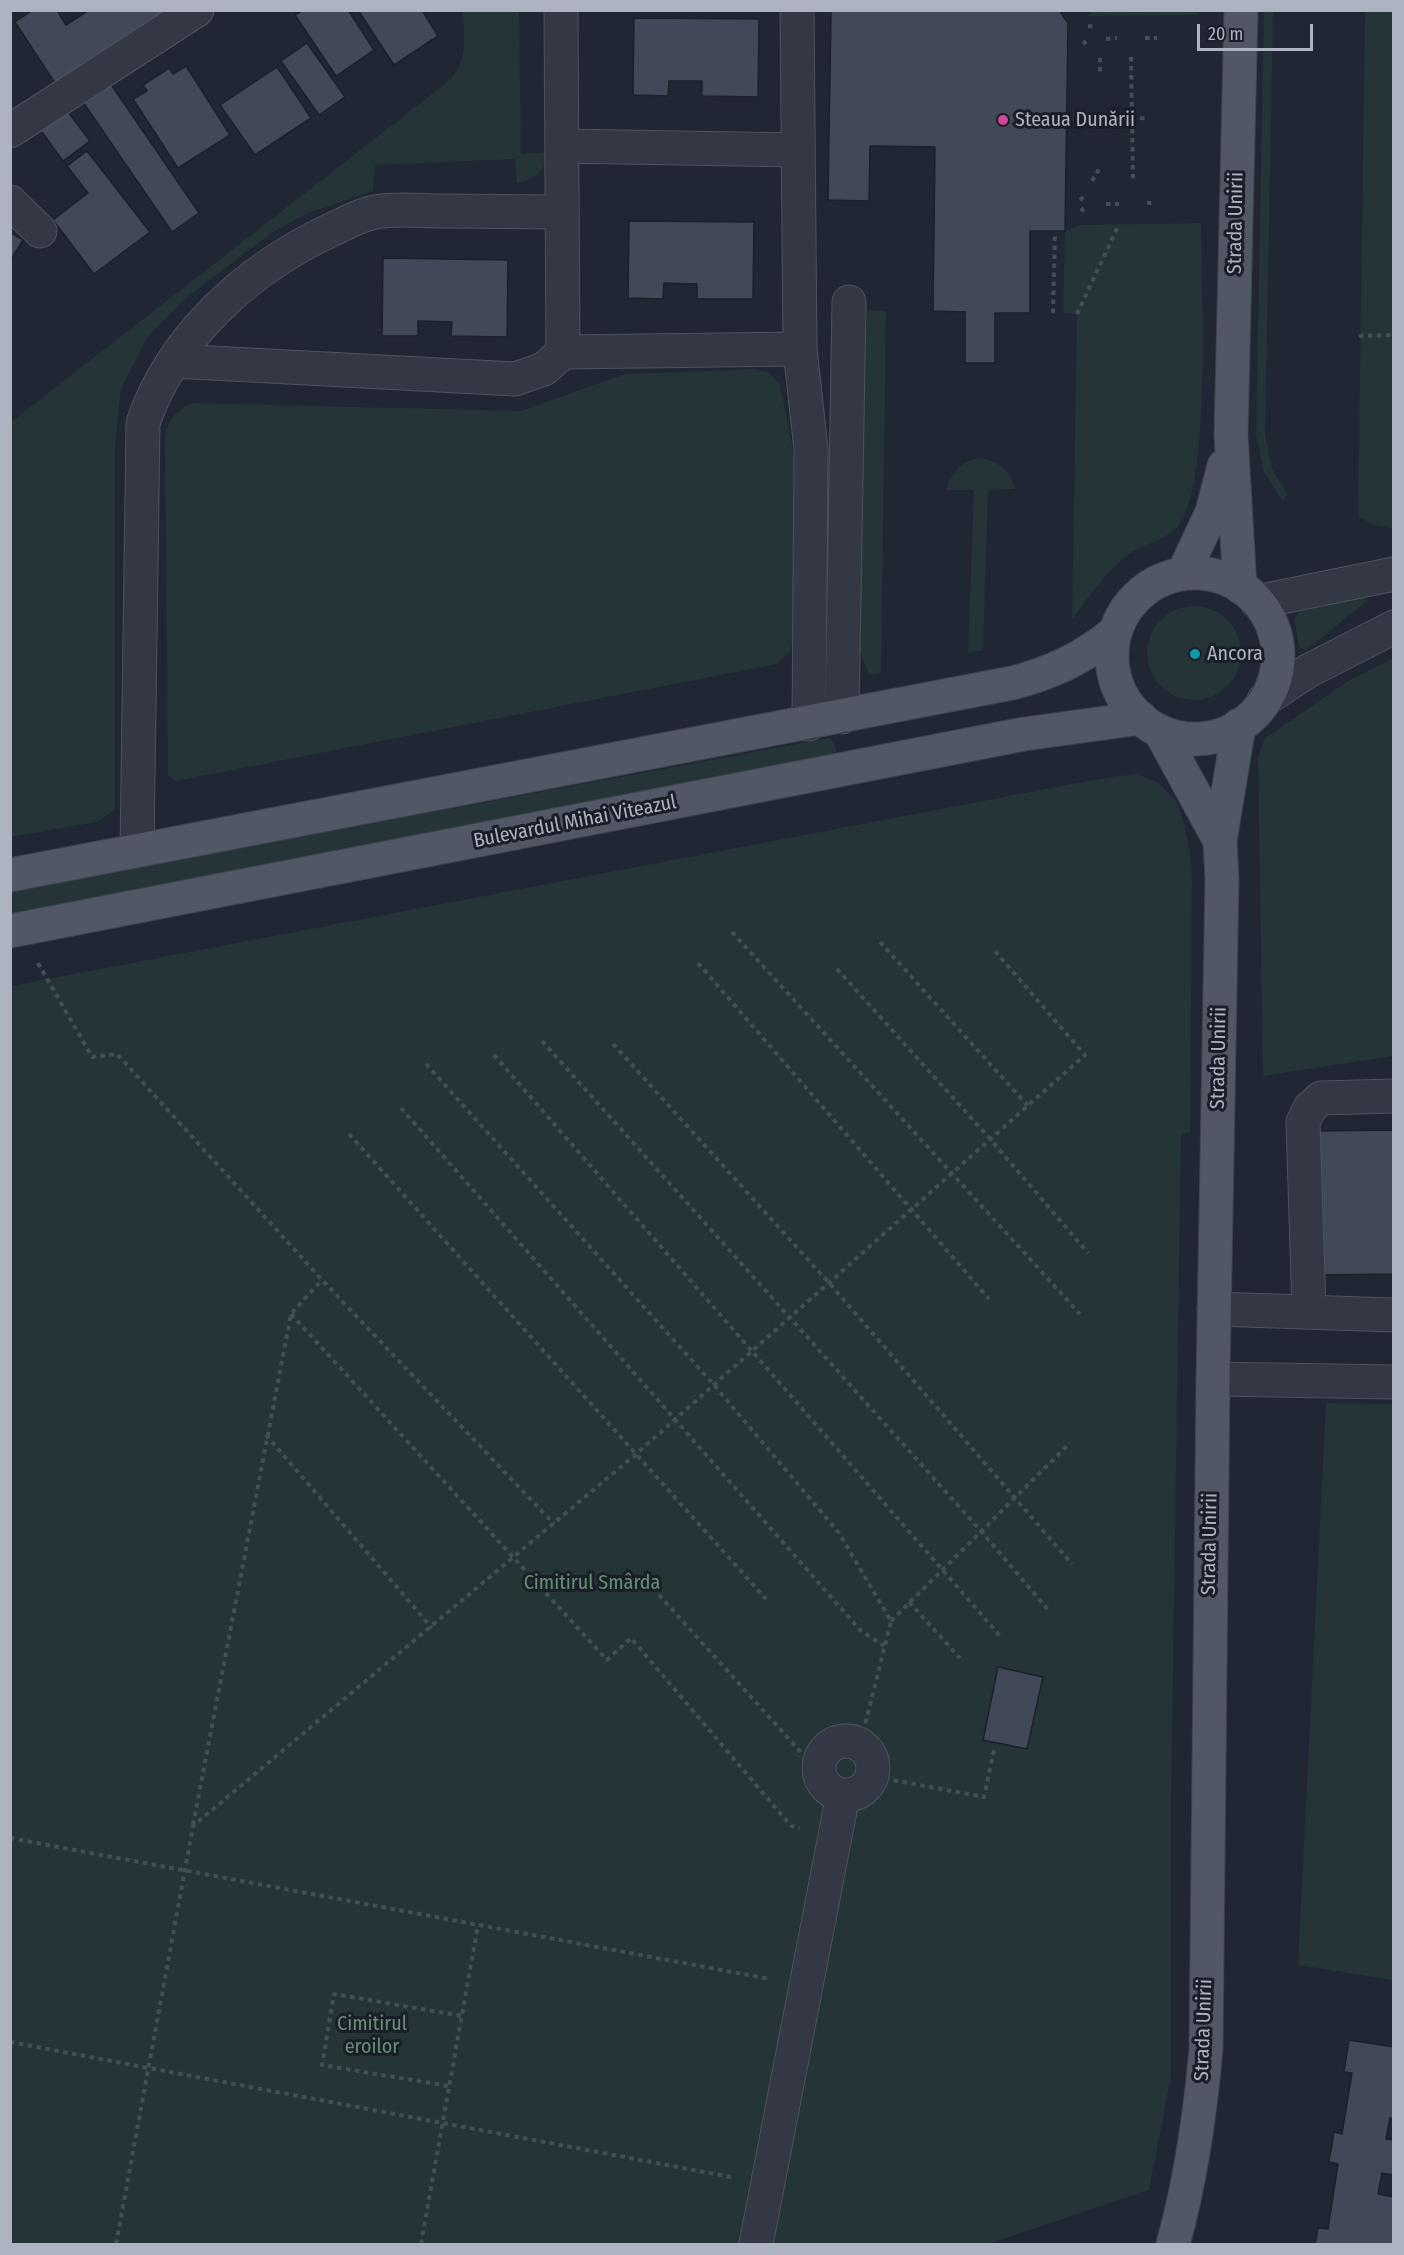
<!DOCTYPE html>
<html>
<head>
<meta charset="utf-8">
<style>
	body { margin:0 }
	#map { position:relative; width:1404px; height:2255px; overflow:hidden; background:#202633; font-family:"Fira Sans Condensed",sans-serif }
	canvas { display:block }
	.frame { position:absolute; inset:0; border:12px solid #adb3c1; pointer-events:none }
	.scale { position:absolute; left:1197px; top:24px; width:116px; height:27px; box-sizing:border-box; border:3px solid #adb3c1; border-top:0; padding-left:8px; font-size:18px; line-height:21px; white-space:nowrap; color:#adb3c1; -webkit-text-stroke:4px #191e28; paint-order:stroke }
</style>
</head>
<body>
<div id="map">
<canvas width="1404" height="2255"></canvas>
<div class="frame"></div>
<div class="scale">20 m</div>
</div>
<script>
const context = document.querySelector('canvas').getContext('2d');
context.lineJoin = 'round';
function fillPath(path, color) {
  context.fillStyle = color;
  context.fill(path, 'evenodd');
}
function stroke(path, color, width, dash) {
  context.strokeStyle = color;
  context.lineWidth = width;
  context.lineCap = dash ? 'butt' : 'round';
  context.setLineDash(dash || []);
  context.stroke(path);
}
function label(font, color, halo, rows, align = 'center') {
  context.font = font + ' "Fira Sans Condensed",sans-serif';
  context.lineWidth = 6;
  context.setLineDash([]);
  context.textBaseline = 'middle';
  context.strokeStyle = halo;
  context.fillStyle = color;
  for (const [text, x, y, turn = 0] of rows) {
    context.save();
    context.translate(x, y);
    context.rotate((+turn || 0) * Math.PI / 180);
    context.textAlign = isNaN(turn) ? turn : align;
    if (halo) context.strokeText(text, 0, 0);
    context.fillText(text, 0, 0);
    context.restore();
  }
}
const green = new Path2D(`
	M463,11h56l2,143 26,-2c-2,20 -11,27 -30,31l-2,-24 -140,6 -2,26 -65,22 -35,19 -82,62 -43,42 -27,53 -6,58v363l-18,12 -86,15v-415l439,-342c18,-21 14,-42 13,-69z
	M1092,11v-1l107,1 -1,4 -109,1z
	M1273,11l-8,423 7,35 16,26 -6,5 -18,-28 -8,-37 8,-424z
	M1365,11h28v517l-19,-3 -16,-9z
	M1201,223c0,62 11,257 -22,302 -12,15 -35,19 -51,30 -23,18 -39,41 -56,65l5,-306 -14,-1 2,-82 15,-6z
	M860,310l26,1 -5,362 -12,2 -15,-40z
	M756,369l13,4 11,12 14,70 -1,184 -3,12 -13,13 -601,117 -8,-6 -3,-339c4,-18 11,-25 27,-33l329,8 104,-37z
	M980,458c21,4 29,12 35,31l-27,1 -5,160 -15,3 6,-163h-28c6,-19 14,-28 34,-32z
	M1363,596l4,5 -61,49 -7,-3 -5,-28 5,-7z
	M1147 653a47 47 0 1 1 94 0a47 47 0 1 1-94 0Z
	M1393,658v398l-130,20 -5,-317 6,-20 81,-56z
	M829,738c8,7 8,13 4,22l-822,153v-22z
	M1137,774l22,9 17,18 8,22 6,29 2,26 -2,254 -9,2 -10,671v271l-22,114 -161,54h-977v-1258l1082,-206z
	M1326,1403l67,1v576l-95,-15z`);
const building = new Path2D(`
	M33,10h24l9,15 23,-15h79l-113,73 -40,-61z
	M303,10h45l26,40 -38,26 -41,-61z
	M358,10h64l16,26 -44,29z
	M831,10h228l9,13 -3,208h-35v82h-35v50h-30v-51l-32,-1 2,-164 -65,-1 -1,55 -41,-1z
	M634,18l125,1 -1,78 -56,-1v-15h-33l-1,15 -35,-1z
	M307,43l38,54 -26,18 -38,-54z
	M186,66l44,69 -52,33 -45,-69 14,-8 -4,-6 26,-17 4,6z
	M277,67l34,51 -56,37 -35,-50z
	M108,80l91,133 -27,19 -91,-133z
	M65,108l25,33 -27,20 -24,-33z
	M87,151l63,81 -56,42 -41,-54 35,-27 -21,-27z
	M629,221l125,1 -1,77h-56v-15l-33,-1 -1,16 -35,-1z
	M10,232l13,8 -13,21z
	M383,258l125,2 -1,77 -56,-1 1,-14 -34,-1v15h-36z
	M1394,1130v144l-75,1 -1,-144z
	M998,1667l45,10 -16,72 -44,-9z
	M1349,2040l45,7v71h-4l-4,21 8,1v35l-12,-2 -4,21 16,3v47h-79l3,-16 10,1 10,-65 -9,-2 5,-30 8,2 10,-61 -8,-1z`);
const path = new Path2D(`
	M1088,26l8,1
	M1145,38h12
	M1106,39l11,-1
	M1083,41l6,6
	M1131,57l2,123
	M1100,58v14
	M1068,119h34
	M1113,119l35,-1
	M1092,181l9,-15
	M1080,200l4,-4
	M1147,203h9
	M1106,204h13
	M1081,208l3,4
	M1053,313l2,-81
	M1077,314l42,-90
	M1359,336l35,-1
	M732,932l348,382
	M880,942l148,164
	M38,963l54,94 25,-3 205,226 232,244
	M698,963l291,336
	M837,969l154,171 97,113
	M542,1041l439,490 68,80
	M613,1044l217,240 242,280
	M494,1055l506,581
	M426,1064l288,321 125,148 52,88 -31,124
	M401,1108l459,522 24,16
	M349,1134l417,465
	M291,1314l316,346 24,-22 160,188 9,2
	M266,1435l166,193
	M659,1595l158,175
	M909,1602l51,56
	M891,1621l179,-178
	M876,1777l108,20 10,-47
	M193,1825l98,-511 31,-34
	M10,1838l760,141
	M10,2042l721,135
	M448,2086l-126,-21 12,-71 128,22
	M116,2244l77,-418 442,-371 450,-400 -91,-105
	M421,2244l57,-319`);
const minor = new Path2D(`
	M797,10l3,339
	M10,131l187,-121
	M562,146l236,4
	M10,202l30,29
	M563,352l237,-3 11,100 -2,275
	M174,361l341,18 29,-10 19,-17 -2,-342
	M1257,602l137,-28
	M1264,700l44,-29 86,-44
	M842,717l7,-415
	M137,850l6,-427c29,-86 105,-154 186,-192 15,-7 30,-16 46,-19 22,-4 46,-1 69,-1 39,0 79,1 118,1
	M1214,1309l180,6
	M1309,1311l-6,-189 7,-14 11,-10 73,-2
	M1213,1379l181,3
	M819 1768a27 27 0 1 1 54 0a27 27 0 1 1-54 0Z
	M756,2244l87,-449`);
const major = new Path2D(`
	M1112 656a83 83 0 1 1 166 0a83 83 0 1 1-166 0Z
	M1183,574l29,-62 12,-46
	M1240,587l-9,-152 10,-425
	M1160,731l60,110
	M10,875l1002,-192c40,-10 71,-25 103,-51
	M10,931l1014,-197 117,-16
	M1173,2244c18,-64 27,-128 33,-195l7,-670 9,-500 -2,-38 19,-116`);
const markers = [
	[1003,120,6,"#d1479c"],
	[1195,654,6,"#0f9aa8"]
];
const poiNames = [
	["Steaua Dunării",1015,120],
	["Ancora",1207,654]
];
const streetNames = [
	["Strada Unirii",1236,223,-89],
	["Bulevardul Mihai Viteazul",575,822,-11],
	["Strada Unirii",1219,1058,-89],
	["Strada Unirii",1210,1544,-89],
	["Strada Unirii",1204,2030,-88]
];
const parkNames = [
	["Cimitirul Smârda",592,1583],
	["Cimitirul",372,2024],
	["eroilor",372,2047]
];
fillPath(green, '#253437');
fillPath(building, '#414958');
stroke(building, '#1b202a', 1.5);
stroke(minor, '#4e535f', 35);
stroke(major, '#3d424e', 35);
stroke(path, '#415054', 4, [4.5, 4.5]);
stroke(minor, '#333844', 33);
stroke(major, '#515764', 33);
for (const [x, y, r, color] of markers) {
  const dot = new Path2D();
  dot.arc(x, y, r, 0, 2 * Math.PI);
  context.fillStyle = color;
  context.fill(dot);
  stroke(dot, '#191e28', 2);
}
label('20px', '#adb3c1', '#191e28', poiNames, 'left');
label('20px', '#adb3c1', '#191e28', streetNames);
label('20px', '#678f74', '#191e28', parkNames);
</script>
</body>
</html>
